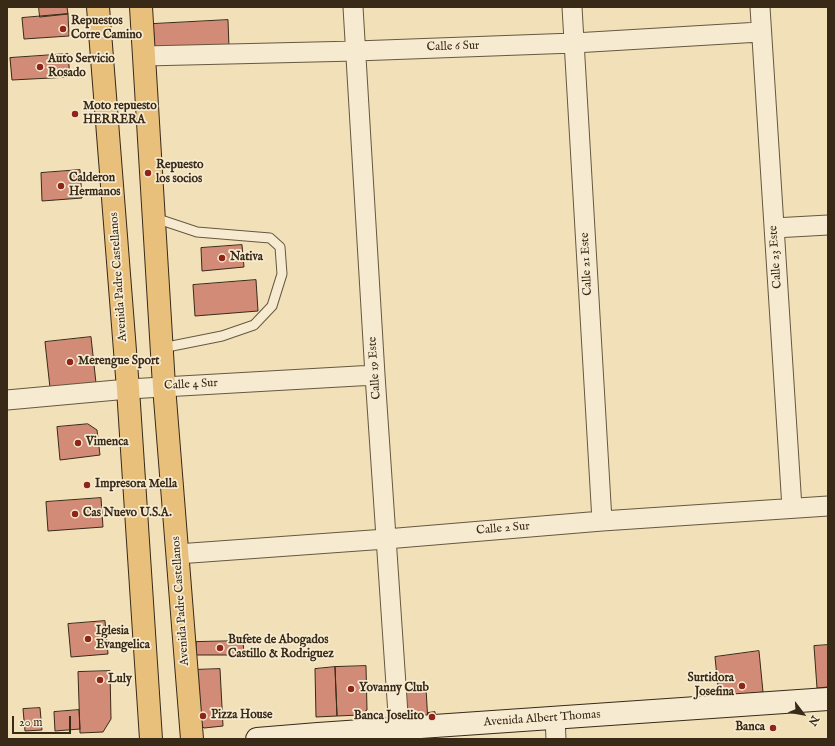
<!DOCTYPE html>
<html>
<head>
<meta charset="utf-8">
<style>
	body { margin:0 }
	#map { position:relative; width:835px; height:746px; overflow:hidden; background:#f1e0b8; font-family:"IM FELL English",serif }
	canvas { display:block }
	.frame { position:absolute; inset:0; border:8px solid #392a18; pointer-events:none }
	.north { position:absolute; left:783px; top:694px; width:40px; height:40px; -webkit-text-stroke:3px #f6ebd1; paint-order:stroke; rotate:122deg; font-size:11px; font-weight:700; line-height:16px; text-align:center; color:#392a18 }
	.north::after { content:''; display:block; margin:auto; width:14px; height:18px; background:#392a18; clip-path:polygon(50% 0,100% 100%,50% 72%,0 100%) }
	.scale { position:absolute; left:12px; top:716px; width:59px; height:18px; box-sizing:border-box; border:2px solid #392a18; border-top:0; padding-left:5px; font-size:12px; line-height:14px; white-space:nowrap; color:#392a18; -webkit-text-stroke:3px #f6ebd1; paint-order:stroke }
</style>
</head>
<body>
<div id="map">
<canvas width="835" height="746"></canvas>
<div class="frame"></div>
<div class="north">N</div>
<div class="scale">20 m</div>
</div>
<script>
const context = document.querySelector('canvas').getContext('2d');
context.lineJoin = 'round';
function fillPath(path, color) {
  context.fillStyle = color;
  context.fill(path, 'evenodd');
}
function stroke(path, color, width, dash) {
  context.strokeStyle = color;
  context.lineWidth = width;
  context.lineCap = dash ? 'butt' : 'round';
  context.setLineDash(dash || []);
  context.stroke(path);
}
function label(font, color, halo, rows, align = 'center') {
  context.font = font + ' "IM FELL English",serif';
  context.lineWidth = 3.5;
  context.setLineDash([]);
  context.textBaseline = 'middle';
  context.strokeStyle = halo;
  context.fillStyle = color;
  for (const [text, x, y, turn = 0] of rows) {
    context.save();
    context.translate(x, y);
    context.rotate((+turn || 0) * Math.PI / 180);
    context.textAlign = isNaN(turn) ? turn : align;
    if (halo) context.strokeText(text, 0, 0);
    context.fillText(text, 0, 0);
    context.restore();
  }
}
const building = new Path2D(`
	M39,7h28l1,7 -28,3z
	M68,14l1,22 -45,3 -2,-21z
	M228,20l1,28 -74,4 -2,-28z
	M68,54l2,23 -58,3 -2,-22z
	M80,170l2,28 -40,3 -1,-28z
	M242,245l2,22 -42,4 -1,-23z
	M256,280l2,31 -63,5 -2,-31z
	M91,337l5,46 -46,5 -5,-46z
	M88,424l9,6 3,25 -40,5 -3,-33z
	M101,498l2,29 -55,4 -2,-29z
	M105,621l3,33 -37,3 -3,-33z
	M243,641l1,14h-48v-13z
	M828,645v42l-11,1 -3,-42z
	M759,651l4,41 -44,5 -4,-40z
	M366,666l1,44 -7,5 -23,1 -2,-49z
	M335,667l2,49 -21,1 -1,-48z
	M220,669l3,57 -19,2 -9,-9 -3,-49z
	M110,671l1,48 -8,13 -23,1 -2,-61z
	M426,688l2,35 -21,1 -2,-35z
	M40,708l2,22 -17,1 -2,-22z
	M79,710l1,19 -25,2 -1,-19z
	M435,712l1,10 -8,1v-10z`);
const service = new Path2D(`
	M155,218l42,14 73,6 10,9 2,27 -10,32 -18,19 -32,11 -60,12`);
const minor = new Path2D(`
	M353,7l22,368 24,354
	M572,7l30,514
	M760,7l32,501
	M145,56l211,-5 218,-8 186,-11
	M774,228l54,-3
	M7,400l121,-11 247,-14
	M177,554l209,-15 216,-18 226,-15
	M555,718l1,21`);
const secondary = new Path2D(`
	M257,739l61,-5 510,-35`);
const primary = new Path2D(`
	M98,7l30,382 23,350
	M141,7l23,379 28,353`);
const markers = [
	[63,29,4,"#8f2418"],
	[40,67,4,"#8f2418"],
	[75,114,4,"#8f2418"],
	[148,173,4,"#8f2418"],
	[61,186,4,"#8f2418"],
	[222,258,4,"#8f2418"],
	[70,362,4,"#8f2418"],
	[78,443,4,"#8f2418"],
	[87,485,4,"#8f2418"],
	[75,514,4,"#8f2418"],
	[88,639,4,"#8f2418"],
	[220,648,4,"#8f2418"],
	[100,680,4,"#8f2418"],
	[742,686,4,"#8f2418"],
	[351,689,4,"#8f2418"],
	[203,716,4,"#8f2418"],
	[432,717,4,"#8f2418"],
	[773,728,4,"#8f2418"]
];
const poiNames = [
	["Repuestos",71,22],
	["Corre Camino",71,36],
	["Auto Servicio",48,60],
	["Rosado",48,74],
	["Moto repuesto",83,107],
	["HERRERA",83,121],
	["Repuesto",156,166],
	["los socios",156,180],
	["Calderon",69,179],
	["Hermanos",69,193],
	["Nativa",230,258],
	["Merengue Sport",78,362],
	["Vimenca",86,443],
	["Impresora Mella",95,485],
	["Cas Nuevo U.S.A.",83,514],
	["Iglesia",96,632],
	["Evangelica",96,646],
	["Bufete de Abogados",228,641],
	["Castillo & Rodriguez",228,655],
	["Surtidora",734,679,"right"],
	["Josefina",734,693,"right"],
	["Luly",108,680],
	["Yovanny Club",359,689],
	["Pizza House",211,716],
	["Banca Joselito",424,717,"right"],
	["Banca",765,728,"right"]
];
const streetNames = [
	["Calle 6 Sur",453,47,-2],
	["Calle 23 Este",776,257,-94],
	["Calle 21 Este",587,264,-93],
	["Avenida Padre Castellanos",119,277,-94],
	["Calle 19 Este",375,368,-94],
	["Calle 4 Sur",191,385,-3],
	["Calle 2 Sur",503,529,-5],
	["Avenida Padre Castellanos",181,601,-94],
	["Avenida Albert Thomas",542,719,-4]
];
fillPath(building, '#d28b77');
stroke(building, '#392a18', 1);
stroke(service, '#675840', 11);
stroke(minor, '#675840', 21);
stroke(secondary, '#392a18', 24);
stroke(primary, '#392a18', 24);
stroke(service, '#f6ebd1', 9);
stroke(minor, '#f6ebd1', 19);
stroke(secondary, '#f6ebd1', 22);
stroke(primary, '#e8c07c', 22);
for (const [x, y, r, color] of markers) {
  const dot = new Path2D();
  dot.arc(x, y, r, 0, 2 * Math.PI);
  context.fillStyle = color;
  context.fill(dot);
  stroke(dot, '#f6ebd1', 1.5);
}
label('bold 12px', '#392a18', '#f6ebd1', poiNames, 'left');
label('12px', '#392a18', '#f6ebd1', streetNames);
</script>
</body>
</html>
